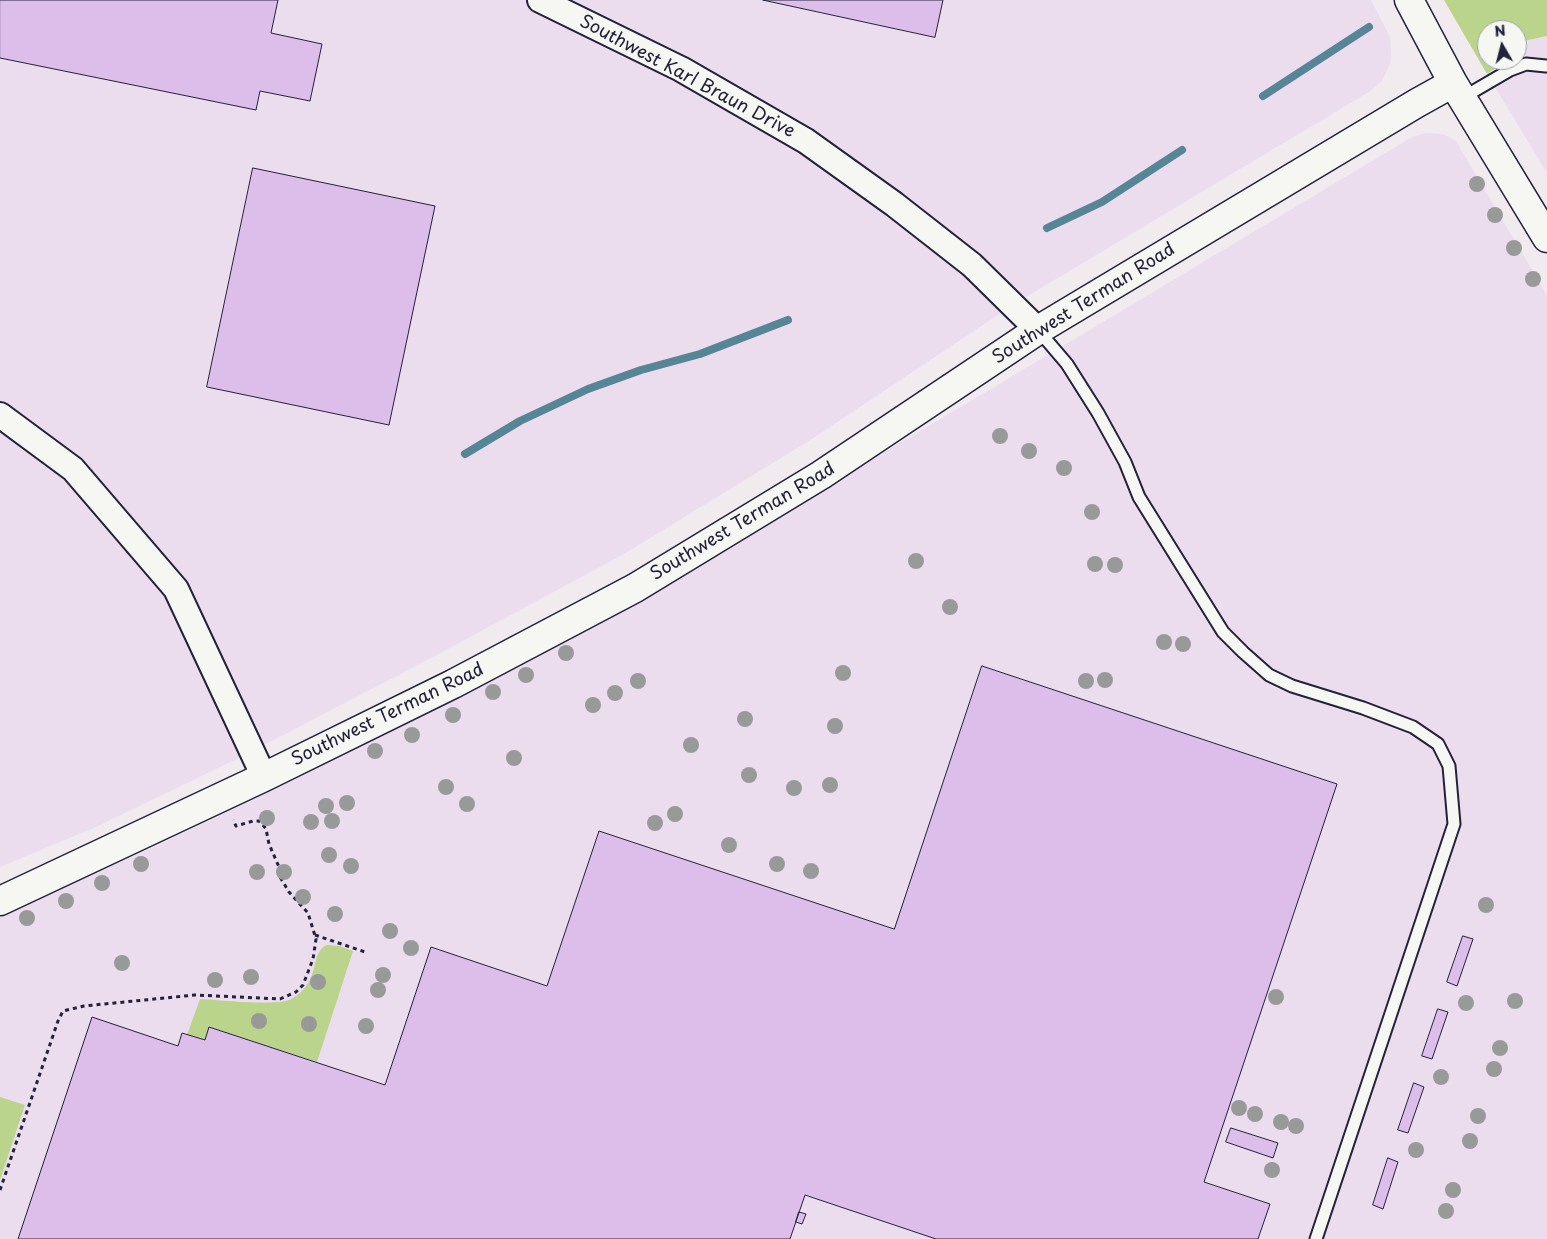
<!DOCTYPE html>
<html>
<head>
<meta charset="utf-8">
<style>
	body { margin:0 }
	#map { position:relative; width:1547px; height:1239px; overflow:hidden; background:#f1ebf0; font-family:"Playpen Sans",sans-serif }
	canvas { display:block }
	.north { position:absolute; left:1477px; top:20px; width:50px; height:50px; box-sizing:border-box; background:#f6f6f2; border:1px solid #a1a1a9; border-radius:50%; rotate:352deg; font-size:14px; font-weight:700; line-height:20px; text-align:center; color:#22223b }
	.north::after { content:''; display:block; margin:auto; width:18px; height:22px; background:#22223b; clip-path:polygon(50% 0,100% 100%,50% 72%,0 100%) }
</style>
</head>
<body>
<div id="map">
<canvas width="1547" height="1239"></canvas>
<div class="north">N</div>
</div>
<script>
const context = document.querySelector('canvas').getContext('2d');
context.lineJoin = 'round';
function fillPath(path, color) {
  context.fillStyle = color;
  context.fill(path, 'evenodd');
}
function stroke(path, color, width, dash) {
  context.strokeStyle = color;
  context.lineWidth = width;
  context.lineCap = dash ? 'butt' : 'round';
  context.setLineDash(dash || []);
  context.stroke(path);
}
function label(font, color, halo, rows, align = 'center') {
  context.font = font + ' "Playpen Sans",sans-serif';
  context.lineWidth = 4.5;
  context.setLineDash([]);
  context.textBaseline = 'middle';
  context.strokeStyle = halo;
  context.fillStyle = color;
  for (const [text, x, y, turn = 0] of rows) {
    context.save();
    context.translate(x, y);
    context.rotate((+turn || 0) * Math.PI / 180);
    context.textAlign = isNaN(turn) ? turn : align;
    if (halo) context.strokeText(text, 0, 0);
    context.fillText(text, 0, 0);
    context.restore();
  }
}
const built = new Path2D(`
	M0,0h1371l19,37 1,19 -1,8 -8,17 -13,11 -353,211 -204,136 -188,115 -189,102 -192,100 -147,71 -96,40z
	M1547,36v137l-60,-99 21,-14h9v-11l7,-8z
	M1425,133l18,1 13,7 91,154v944h-1547v-324l150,-66 152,-73 272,-141 417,-246 421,-252z`);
const green = new Path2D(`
	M1444,0h103v36l-23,5 -7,8v-19h-30v30h21l-21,14z
	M327,945l12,1 14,5 -36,111 -107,-35 -5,13 -18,-5 13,-36c19,1 74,7 89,1 11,-5 19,-14 23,-25 4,-10 3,-25 15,-30z
	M0,1097l25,8 -25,75z`);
const stream = new Path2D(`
	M1263,96l106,-69
	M1047,228l55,-26 80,-52
	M465,454l55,-33 68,-32 53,-19 59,-16 88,-34`);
const building = new Path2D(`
	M0,0h278l-7,33 51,11 -12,57 -50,-10 -4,19 -256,-52z
	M763,0h180l-8,37z
	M253,168l182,38 -46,219 -182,-38z
	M982,666l355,118 -133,398 66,22 -12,35h-322l-131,-44 -15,44h-772l74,-222 86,29 4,-13 23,7 4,-13 176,58 46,-138 116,39 52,-155 295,98z
	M1463,936l10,3 -16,47 -10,-4z
	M1438,1009l10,3 -16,47 -10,-3z
	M1414,1083l10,4 -16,46 -10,-3z
	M1231,1128l47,15 -5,15 -47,-16z
	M1388,1158l10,4 -15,47 -10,-4z
	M799,1212l7,2 -4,10 -6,-2z`);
const path = new Path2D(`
	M315,935l53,18
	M0,1190l58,-169 5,-10 21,-5 111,-11 85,4 16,-7 7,-7 10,-26 3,-20 -8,-26 -19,-21 -9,-15 -1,-10 -10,-23 -3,-15 -3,-4 -4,-4h-6l-17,5 -3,-6`);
const lane = new Path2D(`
	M1462,98l48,-28 16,-6 20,2
	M1038,330l29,34 31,49 27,49 14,35 84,135 20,20 26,23 23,11 71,22 50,19 25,17 11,22 5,58 -138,415`);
const street = new Path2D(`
	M540,0l141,69 125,72 88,63 78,61 66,65
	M0,415l73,54 103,120 88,188`);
const secondary = new Path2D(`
	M1409,0l44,83 94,155
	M0,901l264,-124 189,-93 182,-96 186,-113 217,-145 379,-227 36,-20`);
const trees = [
	[1477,184],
	[1495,215],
	[1514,248],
	[1533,279],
	[1000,436],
	[1029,451],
	[1064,468],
	[1092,512],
	[916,561],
	[1095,564],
	[1115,565],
	[950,607],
	[1164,642],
	[1183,644],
	[566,653],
	[843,673],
	[526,675],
	[1105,680],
	[638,681],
	[1086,681],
	[493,692],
	[615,693],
	[593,705],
	[453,715],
	[745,719],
	[835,726],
	[412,735],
	[691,745],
	[375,751],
	[514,758],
	[749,775],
	[830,785],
	[446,787],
	[794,788],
	[347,803],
	[467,804],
	[326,806],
	[675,814],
	[267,818],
	[332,821],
	[311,822],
	[655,823],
	[729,845],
	[329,855],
	[141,864],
	[777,864],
	[351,866],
	[811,871],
	[257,872],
	[284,872],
	[102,883],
	[303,897],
	[66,901],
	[1486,905],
	[335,914],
	[27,918],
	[390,931],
	[411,948],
	[122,963],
	[383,975],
	[251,977],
	[215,980],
	[318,982],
	[378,990],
	[1276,997],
	[1515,1001],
	[1466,1003],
	[259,1021],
	[309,1024],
	[366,1026],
	[1500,1048],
	[1494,1069],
	[1441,1077],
	[1239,1108],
	[1255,1114],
	[1478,1116],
	[1281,1122],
	[1296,1126],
	[1470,1141],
	[1416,1150],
	[1272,1170],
	[1453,1190],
	[1446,1211]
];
const streetNames = [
	["Southwest Karl Braun Drive",687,77,28],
	["Southwest Terman Road",1084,304,-32],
	["Southwest Terman Road",743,522,-31],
	["Southwest Terman Road",388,715,-26]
];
fillPath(built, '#ebddee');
fillPath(green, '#bad48b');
stroke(stream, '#568696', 8);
fillPath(building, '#ddbde9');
stroke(building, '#22223b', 1);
stroke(lane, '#22223b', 15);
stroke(street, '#22223b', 28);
stroke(secondary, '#22223b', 31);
stroke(path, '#22223b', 3, [4, 4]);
stroke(lane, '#f6f6f2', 11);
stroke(street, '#f6f6f2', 24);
stroke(secondary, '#f6f6f2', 28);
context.fillStyle = '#989a9a';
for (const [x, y] of trees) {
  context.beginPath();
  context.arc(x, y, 8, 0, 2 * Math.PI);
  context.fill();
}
label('18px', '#22223b', '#f6f6f2', streetNames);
</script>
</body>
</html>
